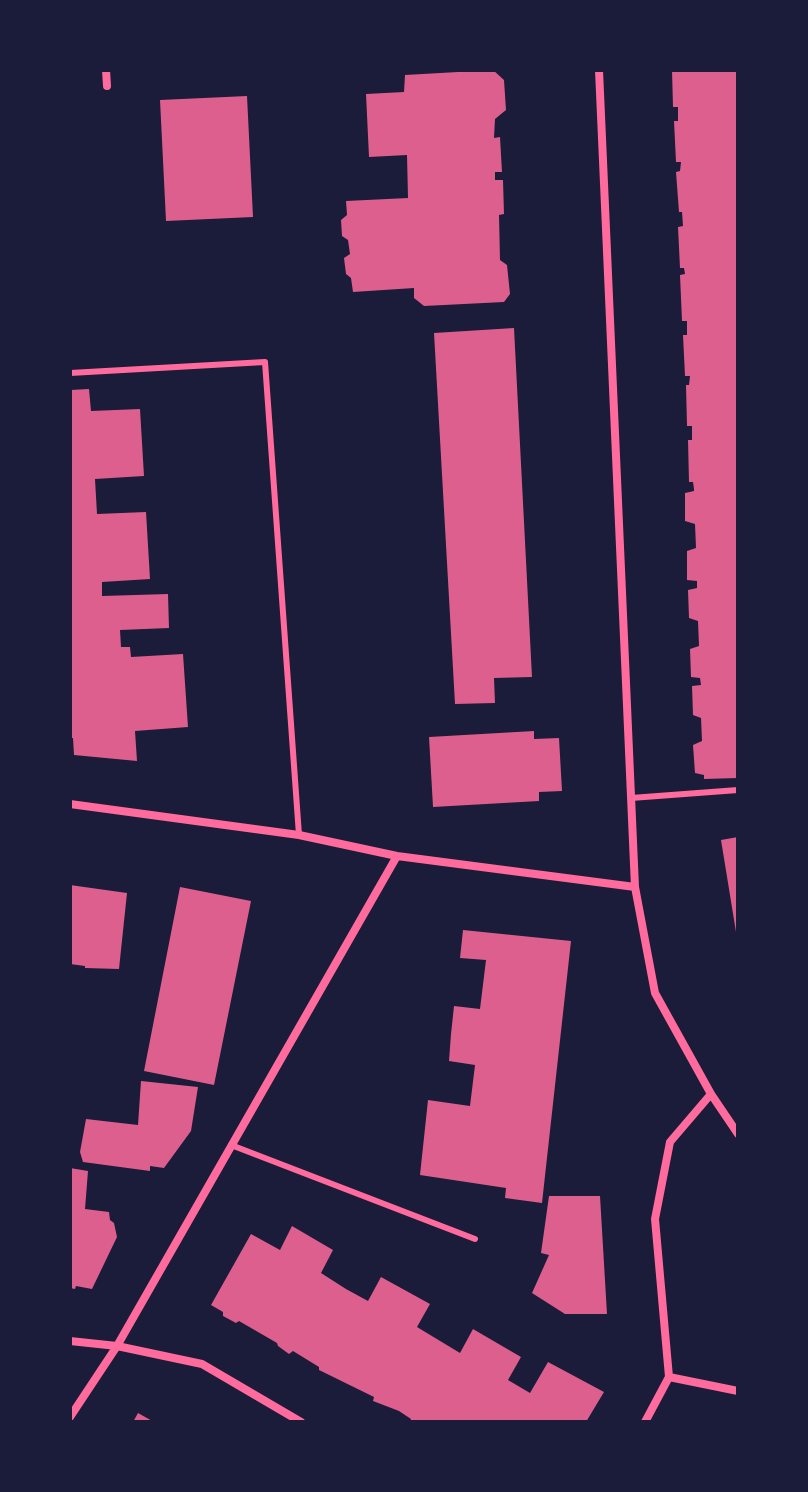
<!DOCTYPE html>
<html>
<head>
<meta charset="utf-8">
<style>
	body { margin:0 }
	#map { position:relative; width:808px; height:1492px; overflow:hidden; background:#1b1b3a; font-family:"Crimson Pro",serif }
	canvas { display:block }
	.frame { position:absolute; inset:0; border:72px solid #1b1b3a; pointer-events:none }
</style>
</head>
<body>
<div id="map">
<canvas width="808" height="1492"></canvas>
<div class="frame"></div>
</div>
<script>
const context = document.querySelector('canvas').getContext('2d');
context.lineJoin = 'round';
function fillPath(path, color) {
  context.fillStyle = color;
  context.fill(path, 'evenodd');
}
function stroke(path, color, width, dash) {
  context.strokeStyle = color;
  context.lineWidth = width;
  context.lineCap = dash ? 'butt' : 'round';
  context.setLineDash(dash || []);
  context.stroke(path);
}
const building = new Path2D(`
	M493,70l11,10 2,30 -11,9 -1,19 6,-1 2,35h-7v8h8l1,34 -5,1 1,45 7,5 3,29 -6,8 -80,4 -10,-8v-10l-61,4 -2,-14 -5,-4 -2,-16 6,-4 -2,-14 -6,-4 -1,-16 6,-5 -1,-14 62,-3 -1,-43 -38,2 -3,-63 38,-2 1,-17z
	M672,70h66v708l-34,1v-4l-9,-2 -2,-28 9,-4 -1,-23 -8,-3 -1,-29 9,-1 -1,-7 -9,-1 -1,-28 9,-3 -1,-25 -9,-3 -1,-28 9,-2v-7l-10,-1v-29l9,-3 -1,-24 -10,-3v-28l9,-2v-2l-1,-7h-4l-1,-42h4v-14h-5l-1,-41h3l1,-9h-5l-2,-41h4v-14h-5l-2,-46 5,-1 -1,-6h-4l-2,-41 5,-1 -1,-14h-3l-3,-40 4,-1 1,-9h-5l-2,-41h4v-14h-5z
	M247,96l6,121 -87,4 -6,-121z
	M514,328l18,349 -38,1 1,25 -40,1 -21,-371z
	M89,389l2,22 49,-2 4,67 -49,3 2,35 49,-2 4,67 -48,3v14l66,-2 1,34 -49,2 1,17h9l1,10 52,-3 5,73 -53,4 2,30 -63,-6 -1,-17h-3v-348z
	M534,731v8l25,-1 3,53 -23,1v9l-106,6 -4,-70z
	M738,837v94l-2,1 -15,-92z
	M70,885l57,8 -8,76 -34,-1v-2l-15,-2z
	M180,887l71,14 -37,184 -70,-14z
	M463,930l108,11 -29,262 -37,-5 1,-10 -86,-13 8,-75 42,6 5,-41 -26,-4 2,-27 3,-28 26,3 6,-49 -26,-2z
	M141,1081l57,6 -7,44 -27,37 -14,-2v5l-67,-9 -3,-10 6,-33 52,6z
	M70,1168l18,3 -3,38 24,3 1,8 4,3 3,14 -25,52 -16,-3 -1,3 -5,-1z
	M549,1196h51l7,118h-42l-33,-21 17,-38 -8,-2z
	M292,1226l41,24 -12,23 25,16 22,12 13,-24 49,27 -13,23 43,26 13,-24 48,28 -13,23 22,13 18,-31 56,30 -18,30h-176l1,-3 -12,-8 -26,-10 1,-4 -55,-27v-3l-26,-16 -4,3 -11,-8 -1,-3 -38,-22 -3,2 -13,-7v-4l-12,-7 40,-71 29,16z
	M138,1413l16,9h-21z`);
const service = new Path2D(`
	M70,373l195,-11 34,473
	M631,798l107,-8
	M231,1145l244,94`);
const minor = new Path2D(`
	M106,70l1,16
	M599,70l36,817 20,106 56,101 27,40
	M70,804l229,31 98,21 238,31
	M70,1341l47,5 85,18 99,58
	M669,1377l-14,-158 15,-77 41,-48
	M669,1377l69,14
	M70,1417l47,-71 280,-490
	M645,1422l24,-45`);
fillPath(building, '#dd5f8e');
stroke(service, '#ff6b9d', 6);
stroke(minor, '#ff6b9d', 8);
</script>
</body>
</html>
